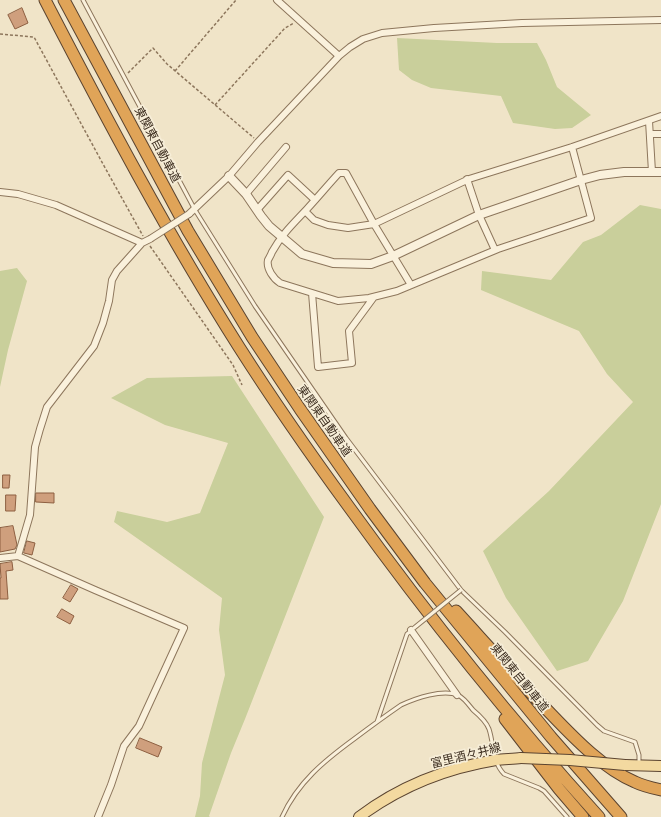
<!DOCTYPE html>
<html>
<head>
<meta charset="utf-8">
<style>
	body { margin:0 }
	canvas { display:block; background:#f0e4c8 }
</style>
</head>
<body>
<canvas width="661" height="817"></canvas>
<script>
const context = document.querySelector('canvas').getContext('2d');
context.lineJoin = 'round';
function fillPath(path, color) {
  context.fillStyle = color;
  context.fill(path, 'evenodd');
}
function stroke(path, color, width, dash) {
  context.strokeStyle = color;
  context.lineWidth = width;
  context.lineCap = dash ? 'butt' : 'round';
  context.setLineDash(dash || []);
  context.stroke(path);
}
function label(font, color, halo, rows, align = 'center') {
  context.font = font + ' "PT Serif","Noto Sans JP",serif';
  context.lineWidth = 3.5;
  context.setLineDash([]);
  context.textBaseline = 'middle';
  context.strokeStyle = halo;
  context.fillStyle = color;
  for (const [text, x, y, turn = 0] of rows) {
    context.save();
    context.translate(x, y);
    context.rotate((+turn || 0) * Math.PI / 180);
    context.textAlign = isNaN(turn) ? turn : align;
    if (halo) context.strokeText(text, 0, 0);
    context.fillText(text, 0, 0);
    context.restore();
  }
}
const green = new Path2D(`
	M397,38l100,5h40l9,17 11,27 34,28 -19,13 -17,1 -42,-6 -12,-27 -70,-8 -19,-8 -13,-10z
	M640,205l21,4v295l-38,97 -35,60 -31,10 -51,-73 -23,-47 66,-60 84,-89 -26,-28 -28,-43 -98,-41 1,-19 69,9 32,-38 18,-7z
	M17,268l10,13 -19,69 -8,37v-116z
	M232,376l92,141 -79,202 -14,34 -22,63 1,1h-15l5,-21 2,-33 23,-88 -6,-45 3,-32 -108,-76 3,-11 50,11 33,-9 28,-70 -63,-18 -54,-27 36,-20z`);
const building = new Path2D(`
	M22,8l6,15 -13,6 -7,-14z
	M3,475h7l-1,13h-6z
	M36,493h18v10l-18,-1z
	M6,495h10l-1,16h-9z
	M13,526l4,19 -2,4 -15,3v-24z
	M27,541l8,2 -3,12 -8,-2z
	M12,562l1,8 -7,1 2,28h-8v-21h1l-1,-14z
	M71,585l7,4 -8,13 -7,-4z
	M62,609l12,7 -4,8 -13,-7z
	M140,738l22,9 -4,10 -22,-9z`);
const path = new Path2D(`
	M0,34l34,3 69,127 40,72
	M175,71l61,-71
	M128,73l25,-25 14,16 87,74
	M215,105l70,-77 9,-5
	M150,246l83,119 9,20`);
const service = new Path2D(`
	M83,0l112,210 60,96 91,132 115,152 44,42 92,93 7,6 31,11 4,13v9
	M377,722l30,-88 4,-3
	M282,817c16,-35 42,-56 72,-78 16,-12 31,-23 47,-34 15,-7 41,-16 57,-10 6,3 11,10 15,15 6,5 13,11 16,19 5,15 3,33 15,45l35,14 5,3 23,26`);
const minor = new Path2D(`
	M277,0l62,56
	M649,121l3,51
	M650,134h11
	M467,179l12,36 16,35
	M0,192l18,2 38,11 86,38
	M246,194l40,-47
	M257,210l31,-35 27,25
	M305,211l9,9 14,5 20,3 26,-4 95,-45 103,-32 89,-31
	M189,214l40,-38 29,-34 81,-86 11,-9 13,-8 19,-6 52,-5 88,-5 139,-3
	M411,285l-37,-61 -28,-51h-7c-11,12 -21,24 -32,36 -14,15 -25,25 -35,43 -1,3 -3,6 -4,8 -2,9 6,19 12,23l58,18 31,-3 28,-7 101,-42 93,-31 -19,-71
	M312,293l6,74 34,-4 -3,-32 25,-34
	M18,556l12,-41 5,-68 5,-18 7,-22 47,-61 9,-23 6,-22 3,-21 5,-9 25,-28 8,-4
	M0,558l18,-2 77,34 89,38 -45,98 -15,20 -13,39 -13,32
	M411,630l46,65`);
const tertiary = new Path2D(`
	M229,176l17,18 15,22 8,10 33,28 31,9 38,1 22,-8 86,-41 102,-35 19,-5 24,-3h37`);
const primary = new Path2D(`
	M625,765l36,1
	M359,817c40,-30 88,-49 137,-57 8,-1 17,-1 25,-2`);
const motorway = new Path2D(`
	M45,0c61,118 123,235 194,347 35,55 72,108 110,160 78,108 161,212 250,310
	M64,0l124,231 64,106 48,72 70,100 55,74 126,154 70,80
	M456,611c32,35 63,70 96,104 23,24 52,54 83,67 8,4 17,6 26,8
	M505,719l54,70 24,28`);
const serviceBridge = new Path2D(`
	M414,628l47,-38`);
const minorBridge = new Path2D(`
	M150,239l39,-25`);
const primaryBridge = new Path2D(`
	M521,758l49,2 55,5`);
const streetNames = [
	["東関東自動車道",157,145,62],
	["東関東自動車道",324,421,55],
	["東関東自動車道",519,678,51],
	["富里酒々井線",466,756,-14]
];
fillPath(green, '#c9cf9b');
fillPath(building, '#cf9f7d');
stroke(building, '#8d5f41', 1);
stroke(service, '#8d765c', 5);
stroke(minor, '#8d765c', 8);
stroke(tertiary, '#8d765c', 10);
stroke(primary, '#5b4430', 12);
stroke(motorway, '#5b4430', 13);
stroke(path, '#8d765c', 1.5, [3, 2]);
stroke(service, '#faf1dc', 3);
stroke(minor, '#faf1dc', 6);
stroke(tertiary, '#faf1dc', 8);
stroke(primary, '#f3d9a0', 10);
stroke(motorway, '#e0a458', 11);
stroke(serviceBridge, '#8d765c', 5, []);
stroke(minorBridge, '#8d765c', 8, []);
stroke(primaryBridge, '#5b4430', 12, []);
stroke(serviceBridge, '#faf1dc', 3);
stroke(minorBridge, '#faf1dc', 6);
stroke(primaryBridge, '#f3d9a0', 10);
label('12px', '#3d2e20', '#f7eed8', streetNames);
</script>
</body>
</html>
